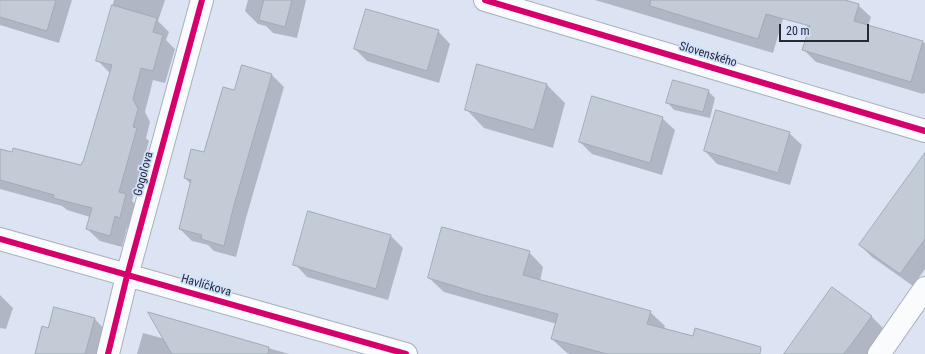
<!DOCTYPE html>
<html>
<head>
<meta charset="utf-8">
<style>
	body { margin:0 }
	#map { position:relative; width:925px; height:354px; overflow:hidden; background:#dce4f4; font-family:"Roboto Condensed",sans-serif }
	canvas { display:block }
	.scale { position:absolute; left:779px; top:24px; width:90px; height:18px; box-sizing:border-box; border:2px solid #252a35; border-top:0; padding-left:5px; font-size:12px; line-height:14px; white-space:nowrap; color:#252a35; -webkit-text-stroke:3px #d2e1fe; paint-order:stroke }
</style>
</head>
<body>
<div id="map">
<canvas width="925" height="354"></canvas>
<div class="scale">20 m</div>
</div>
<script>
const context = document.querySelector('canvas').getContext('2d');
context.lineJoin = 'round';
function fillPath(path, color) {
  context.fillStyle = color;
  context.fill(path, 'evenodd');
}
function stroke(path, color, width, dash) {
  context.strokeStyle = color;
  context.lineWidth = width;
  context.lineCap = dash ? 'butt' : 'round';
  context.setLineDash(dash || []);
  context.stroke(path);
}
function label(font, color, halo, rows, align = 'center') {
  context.font = font + ' "Roboto Condensed",sans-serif';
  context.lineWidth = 3.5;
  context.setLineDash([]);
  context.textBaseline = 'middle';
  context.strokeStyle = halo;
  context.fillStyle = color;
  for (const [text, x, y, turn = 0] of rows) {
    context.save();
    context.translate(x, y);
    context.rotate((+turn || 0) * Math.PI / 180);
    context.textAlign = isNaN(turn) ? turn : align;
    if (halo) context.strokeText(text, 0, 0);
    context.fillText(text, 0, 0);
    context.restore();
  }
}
const shadow = new Path2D(`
	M0,0h72l-13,43 -59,-18z
	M114,0h51l-7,21 11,11 -3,8 9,9 -10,34 -12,-3 -8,32 5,10 -4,16 3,3 -17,60 6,6 -6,22 -5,-1 -5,19 -22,-6 -13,-12 3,-12 -23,-7 -5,-4 -62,-17v-38l81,16 3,-3 26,-91 -13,-13z
	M248,0h58l-9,38 -24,-5 -7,-7 -8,-2 -13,-13z
	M595,0h179l11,12 -12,41z
	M810,0h32l16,5 13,12 -3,9 57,17v50h-1l-1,1 -107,-32 -13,-13 6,-20 -5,-6z
	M438,31l12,13 -11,39 -72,-22 -12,-12z
	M242,67l30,8 12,12 -38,131 -10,39 -22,-6 -6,-6 -16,-4 -12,-12 11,-45 -6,-6 20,-25 30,-61z
	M546,84l19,19 -12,45 -69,-20 -18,-19z
	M708,91l7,7 -5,20 -36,-8 -6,-7z
	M662,118l13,12 -13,45 -70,-21 -12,-12z
	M789,133l13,12 -12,40 -73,-21 -12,-13z
	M925,181v88l-12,17 -41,-29 -12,-12z
	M391,236l12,12 -15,52 -81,-23 -12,-13z
	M529,252l14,15 -3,14 110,31 15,14 -1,3 88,25h-182l-3,-1 -15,-14 5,-15 -113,-32 -15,-14z
	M0,295l13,13 -7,21 -6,-1z
	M54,308l41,11 12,13 -6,22h-61z
	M150,314l139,40h-152l6,-21 22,6z
	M871,316l19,19 -14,19h-91z`);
const building = new Path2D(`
	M0,0h56l-9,31 -47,-14z
	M264,0h28l-7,27 -26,-7z
	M651,0h194l14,4 -5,17 69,20 -12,41 -109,-32 8,-24 -44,-12 -8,25 -108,-33z
	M112,5l45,13 -4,14 10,3 -10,36 -12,-3 -8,31 5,10 -5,18 4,1 -18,64 7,2 -6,24 -5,-2 -5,20 -24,-7 6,-21 -39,-10 1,-3 -54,-15v-31l12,3 1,-4 68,17 1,-3h1l29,-97 -16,-4z
	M366,9l73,21 -12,41 -73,-22z
	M477,64l70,20 -13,46 -69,-20z
	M242,65l30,9 -38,131 -10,41 -23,-7 1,-4 -23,-6 12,-49 -7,-2 7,-29 13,3 19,-65 11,3z
	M673,80l36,10 -6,22 -37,-9z
	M592,96l71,21 -13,46 -71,-21z
	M716,110l74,22 -12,41 -74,-22z
	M925,153v86l-25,35 -41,-29z
	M308,211l83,24 -15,54 -83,-24z
	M442,227l88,24 -7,24 128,36 -4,13 46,12 2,-8 66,19 -1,7h-153l-56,-15 7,-25 -74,-19 -56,-17z
	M832,287l40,29 -28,38h-60z
	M54,307l41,11 -10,36h-50l7,-28 6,2z
	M148,312l121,35 -1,7h-96z`);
const minor = new Path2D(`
	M485,0l440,131
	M0,239l406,115
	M108,354l19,-78 75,-276
	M879,354l46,-66`);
const cycleway = new Path2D(`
	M485,0l440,131
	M0,239l406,115
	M108,354l19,-78 75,-276`);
const streetNames = [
	["Slovenského",708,55,17],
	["Gogoľova",144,174,-75],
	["Havlíčkova",206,286,16]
];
fillPath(shadow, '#0003');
fillPath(building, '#c2cbd6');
stroke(building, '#a1aab5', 1);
stroke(minor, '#a8afba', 24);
stroke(minor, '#fafbfd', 22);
stroke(cycleway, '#d6006c', 6);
label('12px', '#252a35', '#d2e1fe', streetNames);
</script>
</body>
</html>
